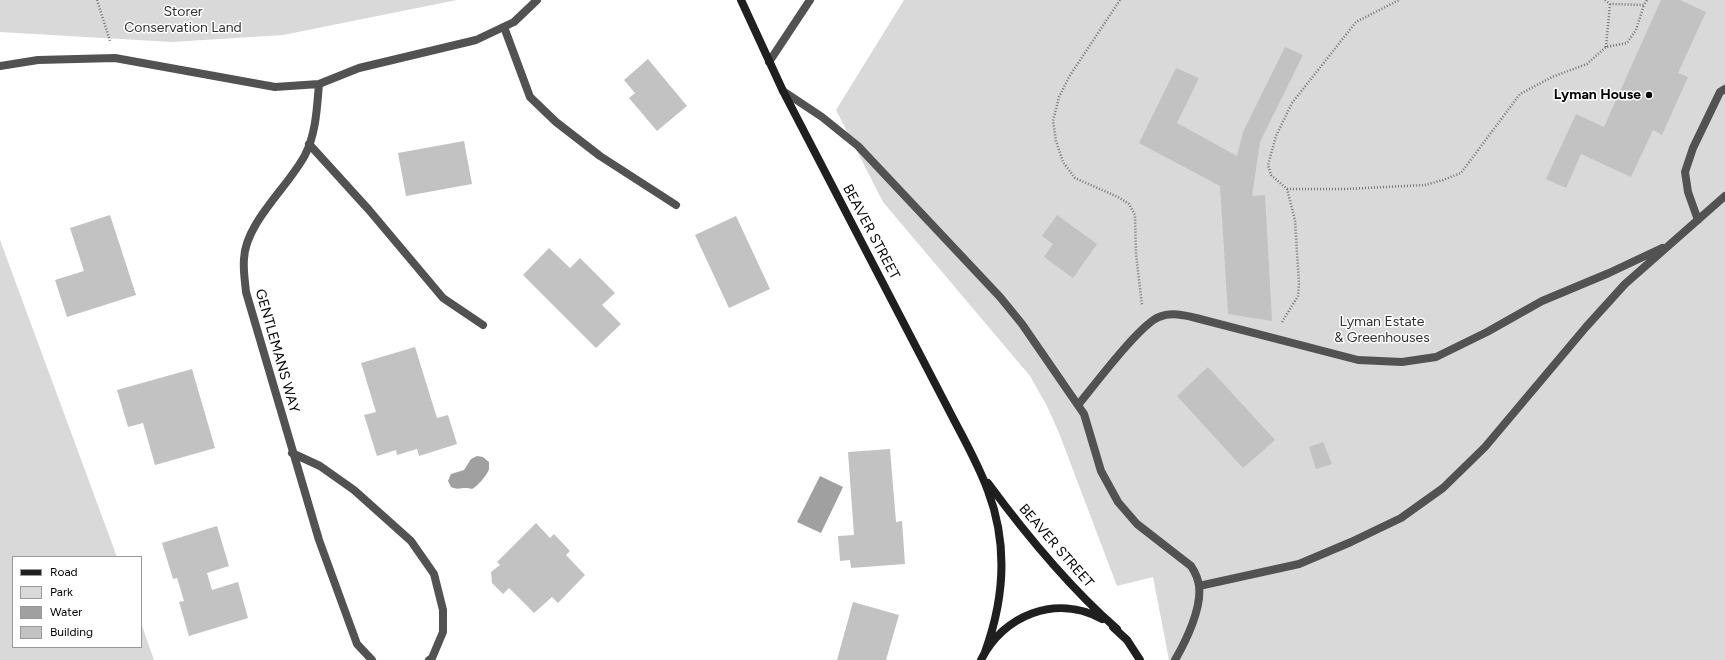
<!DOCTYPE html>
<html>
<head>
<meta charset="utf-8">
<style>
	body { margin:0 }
	#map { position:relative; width:1725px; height:660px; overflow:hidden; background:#fff; font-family:Figtree,sans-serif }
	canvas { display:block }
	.legend { position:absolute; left:12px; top:556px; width:130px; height:92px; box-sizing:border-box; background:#fff; border:1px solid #999; margin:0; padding:5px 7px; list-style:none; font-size:12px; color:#000 }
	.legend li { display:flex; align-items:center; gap:8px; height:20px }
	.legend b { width:20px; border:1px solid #999 }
</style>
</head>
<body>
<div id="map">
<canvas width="1725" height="660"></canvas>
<ul class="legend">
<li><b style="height:5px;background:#1f1f1f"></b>Road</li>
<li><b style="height:11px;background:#d9d9d9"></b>Park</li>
<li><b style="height:11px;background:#a0a0a0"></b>Water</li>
<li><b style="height:11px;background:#c2c2c2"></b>Building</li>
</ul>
</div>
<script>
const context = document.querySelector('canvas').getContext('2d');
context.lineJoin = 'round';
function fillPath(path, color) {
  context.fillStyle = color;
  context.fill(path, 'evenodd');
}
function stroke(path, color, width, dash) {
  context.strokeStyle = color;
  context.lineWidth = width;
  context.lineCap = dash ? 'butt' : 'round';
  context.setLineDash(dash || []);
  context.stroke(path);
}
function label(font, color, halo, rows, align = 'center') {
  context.font = font + ' Figtree,sans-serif';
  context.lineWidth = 3;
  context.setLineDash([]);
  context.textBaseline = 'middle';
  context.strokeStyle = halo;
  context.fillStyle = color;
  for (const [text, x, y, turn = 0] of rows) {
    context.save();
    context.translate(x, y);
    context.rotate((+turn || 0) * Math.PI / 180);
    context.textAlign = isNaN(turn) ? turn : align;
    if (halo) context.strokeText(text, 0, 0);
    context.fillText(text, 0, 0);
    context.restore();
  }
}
const green = new Path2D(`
	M0,0h457l-174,35 -111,7 -172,-10z
	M904,0h821v660h-556l-16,-83 -36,9 -58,-153 -12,-27 -17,-30 -147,-174 -47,-92z
	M0,240l117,317h-104v90h128v-24l13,37h-154z`);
const water = new Path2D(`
	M477,456l6,1 6,5c0,2 0,4 0,7 -1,5 -12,18 -17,20 -9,-3 -13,2 -21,-2l-3,-6 3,-7 13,-4 7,-11z
	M820,476l23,11 -22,46 -24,-11z`);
const building = new Path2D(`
	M1661,0h19l26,12 -28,61 10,4 -26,58 -9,-5 -22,47 -50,-23 -15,34 -20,-9 30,-65 28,13z
	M1285,47l18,8 -43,87 -8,54 13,-1 7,126 -44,-7 -8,-128 -81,-43 37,-75 23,10 -22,45 60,33 6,-24z
	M648,59l39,47 -30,25 -28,-33 6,-5 -11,-13z
	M464,141l8,43 -66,12 -8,-43z
	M110,215l26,80 -69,22 -12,-37 29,-9 -14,-43z
	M1057,215l40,29 -24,34 -29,-21 9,-13 -11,-8z
	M736,216l34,73 -41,19 -34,-73z
	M549,248l21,20 10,-10 35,35 -13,12 19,19 -25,24 -73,-73z
	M415,347l22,71 11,-3 9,29 -38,12 -2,-7 -20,6 -1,-5 -19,6 -13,-41 12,-3 -15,-49z
	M1208,367l67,73 -32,28 -66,-72z
	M192,369l23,79 -60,17 -12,-42 -15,4 -11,-37z
	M1323,442l9,22 -16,5 -7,-22z
	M890,449l6,73 6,-1 3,43 -54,4 -1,-8 -10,1 -2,-25 16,-1 -6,-83z
	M536,523l14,15 4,-4 16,17 -4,4 19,20 -27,28 -6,-6 -18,16 -25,-25 -6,6 -11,-11 -1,-11 9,-7 -3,-3z
	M217,526l12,40 -22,7 5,17 26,-8 10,36 -59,18 -10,-34 5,-1 -7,-23 -4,1 -11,-36z
	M853,602l46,13 -13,45h-49z`);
const path = new Path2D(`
	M97,0l13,41
	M1120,0l-51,77 -10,20 -6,24 3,20 7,21 12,16 43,19 11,7 6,11 1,39 6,51
	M1605,0l5,4 34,1 3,-5
	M1606,47l4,-43
	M1287,189h59l79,-4 18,-5 18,-7 59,-79 32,-17 35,-13 19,-17 21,-4 9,-13 8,-25
	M1282,322l16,-26 1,-12 -4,-64 -8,-31 -16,-14 -3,-10 8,-29 16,-33 64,-81 43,-22`);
const lane = new Path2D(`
	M504,27l26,70 26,25 44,34 76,49
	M769,62l41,-62
	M783,91l39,26 36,29 142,151 22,27 62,90 17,57 17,31 19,22 54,42c4,6 7,12 8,20 3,22 -13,55 -24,74
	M309,144l60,66 74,88 40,27
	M1698,220l-10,-28 -3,-20 8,-24 27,-56 5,-3
	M1078,405c15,-18 62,-81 81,-88 12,-5 25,-2 37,1l162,42 44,2 34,-5 51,-25 55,-31 67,-28 53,-25
	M1199,586l100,-22 52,-22 50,-24 42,-30 42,-41 101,-120 39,-43 100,-88`);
const street = new Path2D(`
	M0,66l38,-6 77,-2 160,29 44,-3 40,-16 117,-28 38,-18 23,-22
	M319,84c-2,23 -3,50 -14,71 -16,31 -60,68 -61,104 -1,11 1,22 2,33l73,248 38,104 15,16
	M292,453l28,13 34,24 57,51 23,33 9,36v22l-11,26 -3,2`);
const secondary = new Path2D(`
	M741,0l42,91 171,329c12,23 25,46 34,71 20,53 16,109 -3,161
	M988,483c39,53 80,103 129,146
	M1113,627l14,13 13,20
	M981,660c22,-45 75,-66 121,-41`);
const markers = [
	[1649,95,4,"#000"]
];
const parkNames = [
	["Storer",183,12],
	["Conservation Land",183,28],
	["Lyman Estate",1382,322],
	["& Greenhouses",1382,338]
];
const poiNames = [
	["Lyman House",1641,95]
];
const streetNames = [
	["BEAVER STREET",871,232,62],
	["GENTLEMANS WAY",277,351,74],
	["BEAVER STREET",1056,546,49]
];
fillPath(green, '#d9d9d9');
fillPath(water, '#a0a0a0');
fillPath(building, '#c2c2c2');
stroke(path, '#747474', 2.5, [1, 2]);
stroke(lane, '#525252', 8);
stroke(street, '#525252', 8);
stroke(secondary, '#1f1f1f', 8);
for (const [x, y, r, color] of markers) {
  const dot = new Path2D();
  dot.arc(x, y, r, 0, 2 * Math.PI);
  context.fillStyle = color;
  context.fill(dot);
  stroke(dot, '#fff', 1.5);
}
label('14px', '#303030', '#fff', parkNames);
label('bold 14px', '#000', '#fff', poiNames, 'right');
label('14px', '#000', '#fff', streetNames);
</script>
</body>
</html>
